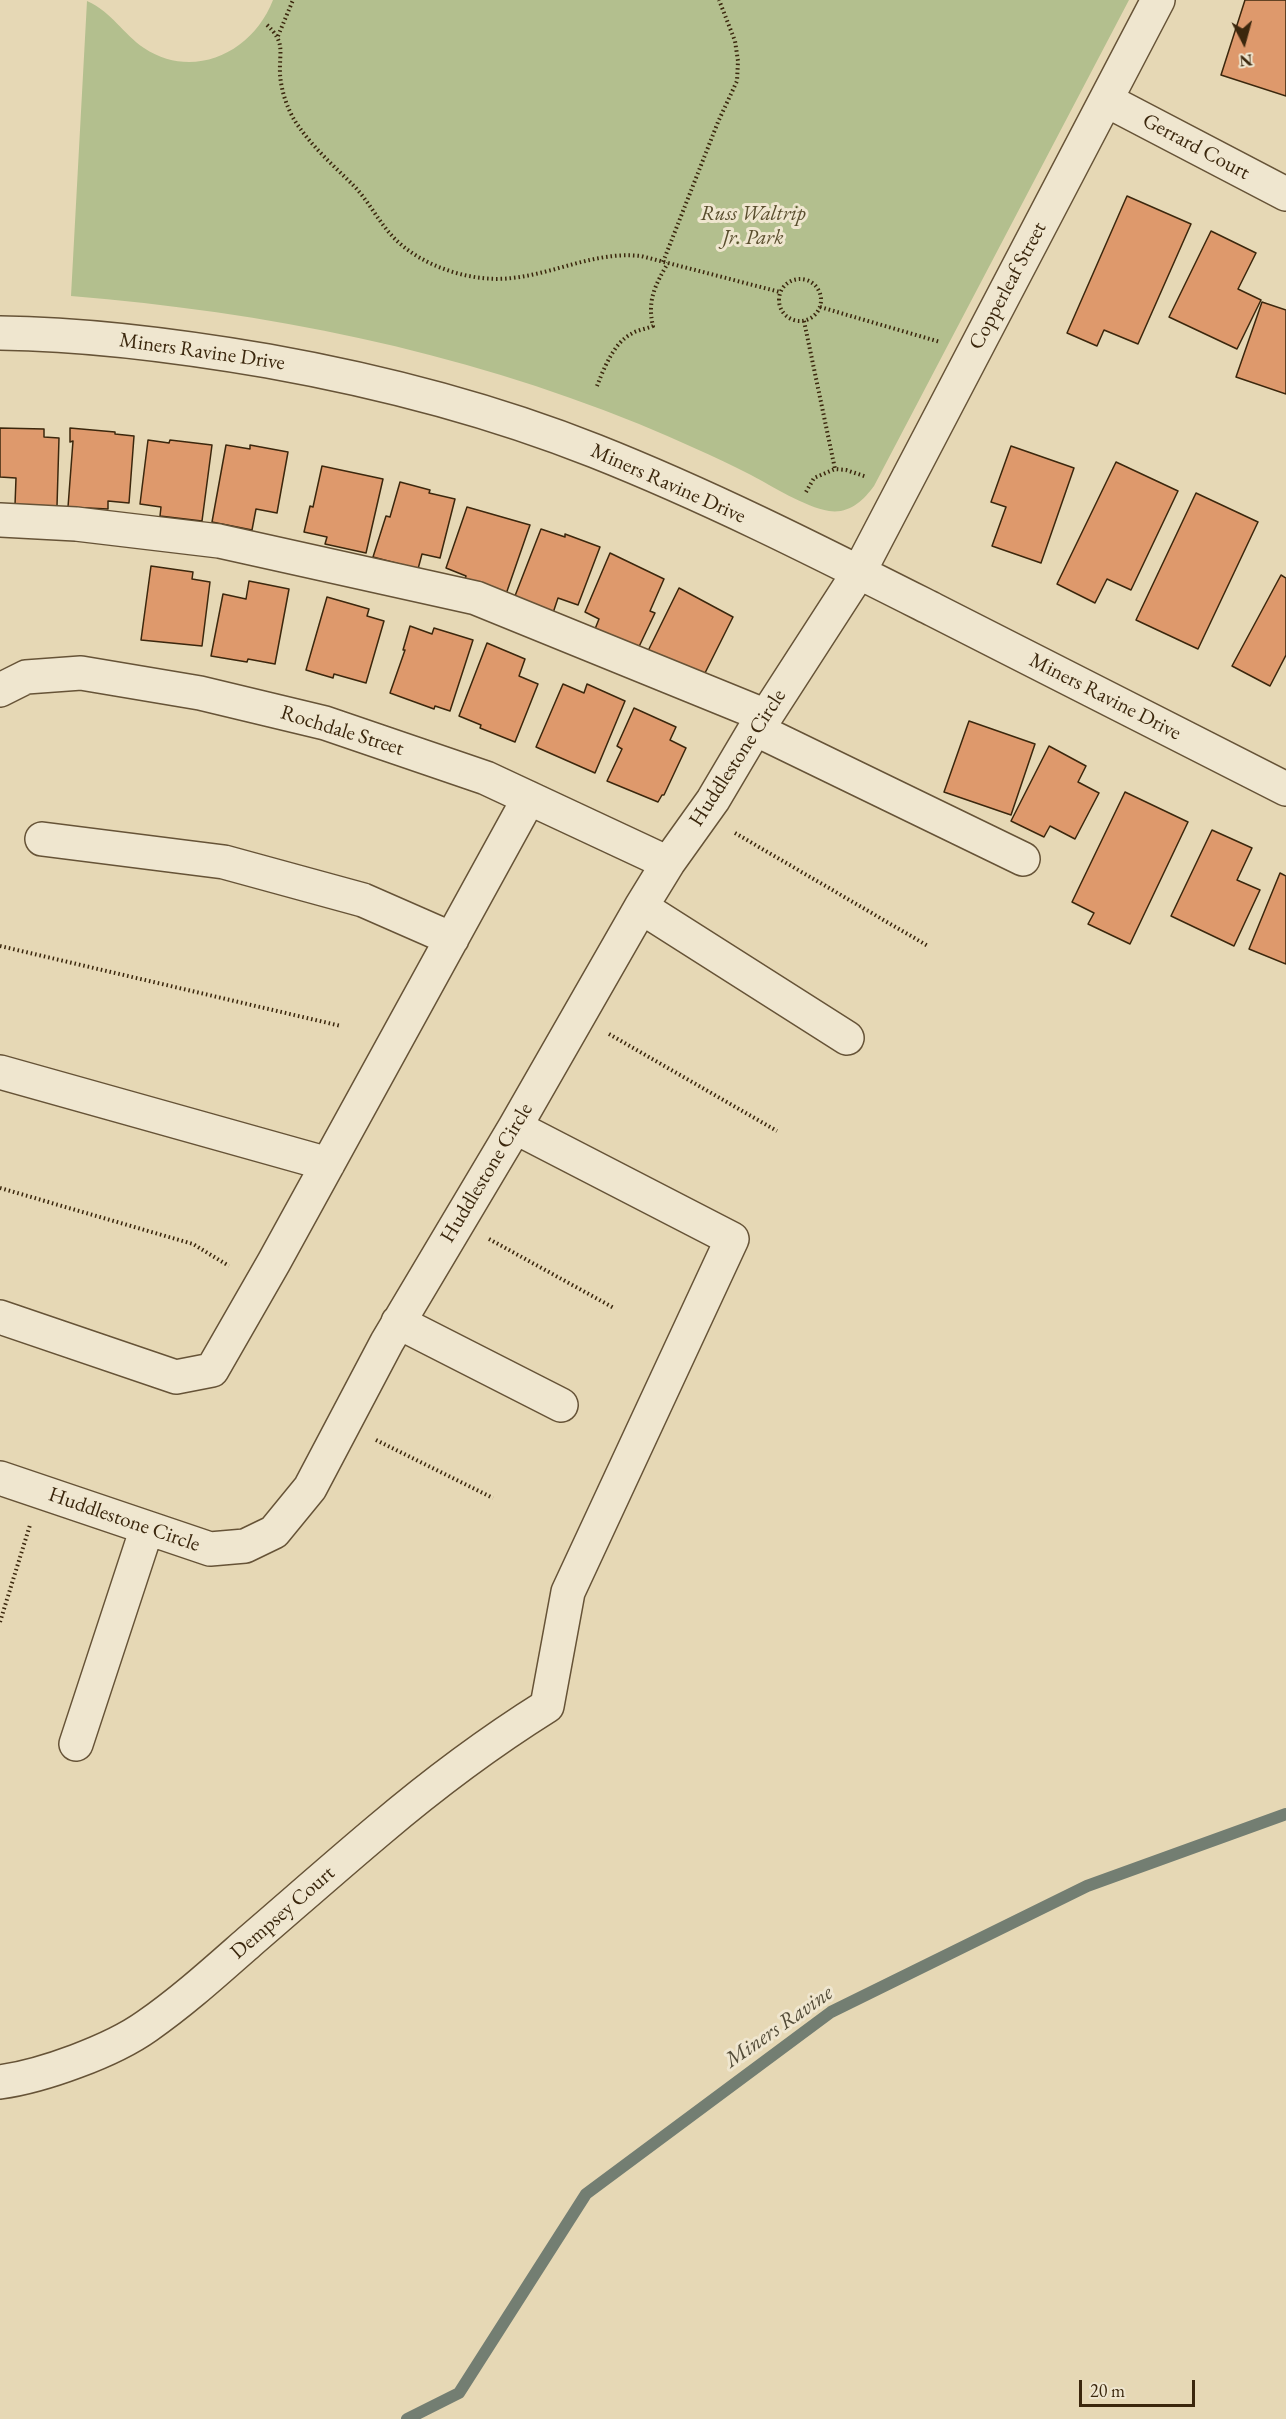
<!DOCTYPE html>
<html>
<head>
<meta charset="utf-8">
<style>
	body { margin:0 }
	#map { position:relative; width:1286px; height:2419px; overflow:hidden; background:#e6d8b5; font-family:"EB Garamond",serif }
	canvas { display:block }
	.north { position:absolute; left:1214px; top:12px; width:60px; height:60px; -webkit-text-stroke:4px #efe6cf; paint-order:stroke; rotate:174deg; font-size:16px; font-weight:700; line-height:24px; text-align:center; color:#3b270d }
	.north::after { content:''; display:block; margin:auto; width:21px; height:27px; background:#3b270d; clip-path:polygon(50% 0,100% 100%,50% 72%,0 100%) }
	.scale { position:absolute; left:1079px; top:2380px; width:116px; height:27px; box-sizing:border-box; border:3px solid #3b270d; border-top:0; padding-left:8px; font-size:18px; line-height:21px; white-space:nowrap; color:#3b270d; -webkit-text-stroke:4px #efe6cf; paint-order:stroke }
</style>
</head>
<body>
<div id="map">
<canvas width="1286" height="2419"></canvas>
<div class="north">N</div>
<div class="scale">20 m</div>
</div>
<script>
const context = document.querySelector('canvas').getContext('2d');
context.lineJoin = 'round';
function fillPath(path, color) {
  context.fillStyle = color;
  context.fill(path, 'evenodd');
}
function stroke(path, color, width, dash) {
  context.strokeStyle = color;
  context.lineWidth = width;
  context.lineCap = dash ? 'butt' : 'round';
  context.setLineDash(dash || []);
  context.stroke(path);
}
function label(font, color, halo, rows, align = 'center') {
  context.font = font + ' "EB Garamond",serif';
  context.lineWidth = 6;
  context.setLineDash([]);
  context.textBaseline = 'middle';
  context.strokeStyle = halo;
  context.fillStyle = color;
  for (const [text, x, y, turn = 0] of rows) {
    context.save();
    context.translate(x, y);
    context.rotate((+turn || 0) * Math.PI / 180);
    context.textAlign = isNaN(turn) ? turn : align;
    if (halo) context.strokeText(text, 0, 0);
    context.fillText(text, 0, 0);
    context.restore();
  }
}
const green = new Path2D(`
	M273,0h856l-255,486c-11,15 -25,28 -45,25 -24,-4 -57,-25 -78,-36 -37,-19 -74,-35 -112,-51 -182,-74 -373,-112 -568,-128l16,-295c26,12 35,32 57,47 50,33 109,4 129,-48z`);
const stream = new Path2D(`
	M407,2419l52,-26 127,-199 245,-182 256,-126 199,-72`);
const building = new Path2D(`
	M1245,0h41v96l-65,-21z
	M1127,196l64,28 -53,120 -34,-14 -7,16 -30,-13z
	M1211,231l45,22 -18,36 23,11 -24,49 -68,-32z
	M1262,302l24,8v84l-50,-17z
	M0,428l44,1v8l15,1 -2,68 -42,-1 1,-27 -16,-1z
	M70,428l45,4v2l19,2 -5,67 -21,-2v8l-40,-2 5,-66 -3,1z
	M148,440l21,3 1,-3 42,5 -10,76 -42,-5 1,-9 -21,-3z
	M226,445l24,4v-4l38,7 -11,61 -21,-4 -4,21 -40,-8z
	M1011,446l63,22 -33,95 -49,-17 14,-39 -15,-5z
	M1116,462l62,29 -47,99 -24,-11 -12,24 -38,-19z
	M322,466l61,13 -17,74 -41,-9 2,-7 -23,-5 6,-26 3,1z
	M400,482l30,8 -1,3 26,6 -15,59 -18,-4 -4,15 -45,-12 13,-41 4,1z
	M1196,493l62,29 -60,127 -62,-29z
	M467,507l63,18 -25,72 -41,-14 2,-7 -20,-8z
	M541,529l24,8v-3l35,13 -22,58 -20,-7 -6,18 -39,-15z
	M610,553l54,26 -14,32 5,2 -19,40 -43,-19 6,-15 -14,-7z
	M151,566l42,6 -1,7 18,3 -8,64 -61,-6z
	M1281,575l5,3v77l-16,31 -38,-20z
	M249,581l40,8 -14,75 -27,-5 -1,3 -36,-6 12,-62 23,5z
	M679,588l54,29 -29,58 -58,-20z
	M327,597l42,12 -2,7 17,5 -18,62 -32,-9 -1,4 -27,-8z
	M410,626l22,8 2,-6 39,12 -23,71 -15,-5 -1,3 -44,-16 15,-43h-2z
	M487,643l38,16 -6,17 19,8 -23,58 -35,-14 1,-3 -22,-9z
	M563,684l21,9 3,-9 38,17 -30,72 -59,-26z
	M634,708l42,19 -6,13 16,8 -22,47h-2l-4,7 -51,-21 15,-32 -5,-3z
	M969,721l66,23 -24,71 -67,-23z
	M1049,746l37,20 -8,16 21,11 -24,46 -25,-13 -6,11 -33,-16z
	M1125,792l63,30 -58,122 -42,-20 6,-11 -22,-11z
	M1212,830l40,18 -15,32 23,10 -26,56 -63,-30z
	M1280,873l6,3v88l-37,-15z`);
const path = new Path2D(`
	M267,25c19,18 12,26 13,49 1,16 7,34 15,47 16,25 38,44 58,64 16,16 26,38 42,54 28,28 78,44 117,39 45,-5 84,-27 129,-22l139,36
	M278,36l15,-36
	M663,262l55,-140 19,-41 1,-20 -3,-20 -16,-41
	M779 300a21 21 0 1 1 42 0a21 21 0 1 1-42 0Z
	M820,307l120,35
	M804,321l31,148 11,1 21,7
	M597,386c7,-18 17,-43 34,-52 6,-4 15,-5 22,-8 -6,-25 2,-41 15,-63
	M806,492l8,-14 21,-9
	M735,833l193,113
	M0,946l341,80
	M609,1034l168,97
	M0,1188l193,56 36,22
	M489,1239l125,69
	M376,1440l117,58
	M0,1622l30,-97`);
const minor = new Path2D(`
	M1106,100l180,94
	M0,333c90,1 180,13 268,28 112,20 221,48 327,90 116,46 228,103 339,159 117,60 235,119 352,179
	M0,520l76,4 143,17 257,57 290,118
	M0,690l26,-13 55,-4 119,20 125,30 161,55 182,85
	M755,729l268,130
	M42,839l182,23 139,38 89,39
	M641,907l206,131
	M0,1072l328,92
	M0,1317l176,60 36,-7 62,-108 255,-464
	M398,1322l163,83
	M0,1478l210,71 35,-3 29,-14 36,-44 77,-146 128,-215 126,-220 27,-44 45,-63 42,-71 11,-13 93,-144 299,-572
	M76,1744l71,-216
	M0,2082c43,-6 112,-31 147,-56 36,-25 69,-55 102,-84 43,-37 86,-75 130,-112 53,-45 109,-87 168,-124l21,-114 164,-353 -217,-112`);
const streetNames = [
	["Gerrard Court",1196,147,28],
	["Copperleaf Street",1008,286,-62],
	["Miners Ravine Drive",202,352,8],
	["Miners Ravine Drive",668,484,24],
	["Miners Ravine Drive",1105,697,27],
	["Rochdale Street",342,731,17],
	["Huddlestone Circle",738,758,-57],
	["Huddlestone Circle",487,1173,-59],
	["Huddlestone Circle",124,1520,19],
	["Dempsey Court",283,1913,-41]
];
const parkNames = [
	["Russ Waltrip",753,214],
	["Jr. Park",753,238]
];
const waterNames = [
	["Miners Ravine",779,2027,-35]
];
fillPath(green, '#b3bf8e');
stroke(stream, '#737e72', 12);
fillPath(building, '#de996c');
stroke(building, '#3b270d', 1.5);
stroke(minor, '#665337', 36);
stroke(path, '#3b270d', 4, [1.5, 3]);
stroke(minor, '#efe6cf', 33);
label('21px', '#3b270d', '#efe6cf', streetNames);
label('italic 21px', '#594d2d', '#efe6cf', parkNames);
label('italic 22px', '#524b37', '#efe6cf', waterNames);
</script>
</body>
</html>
